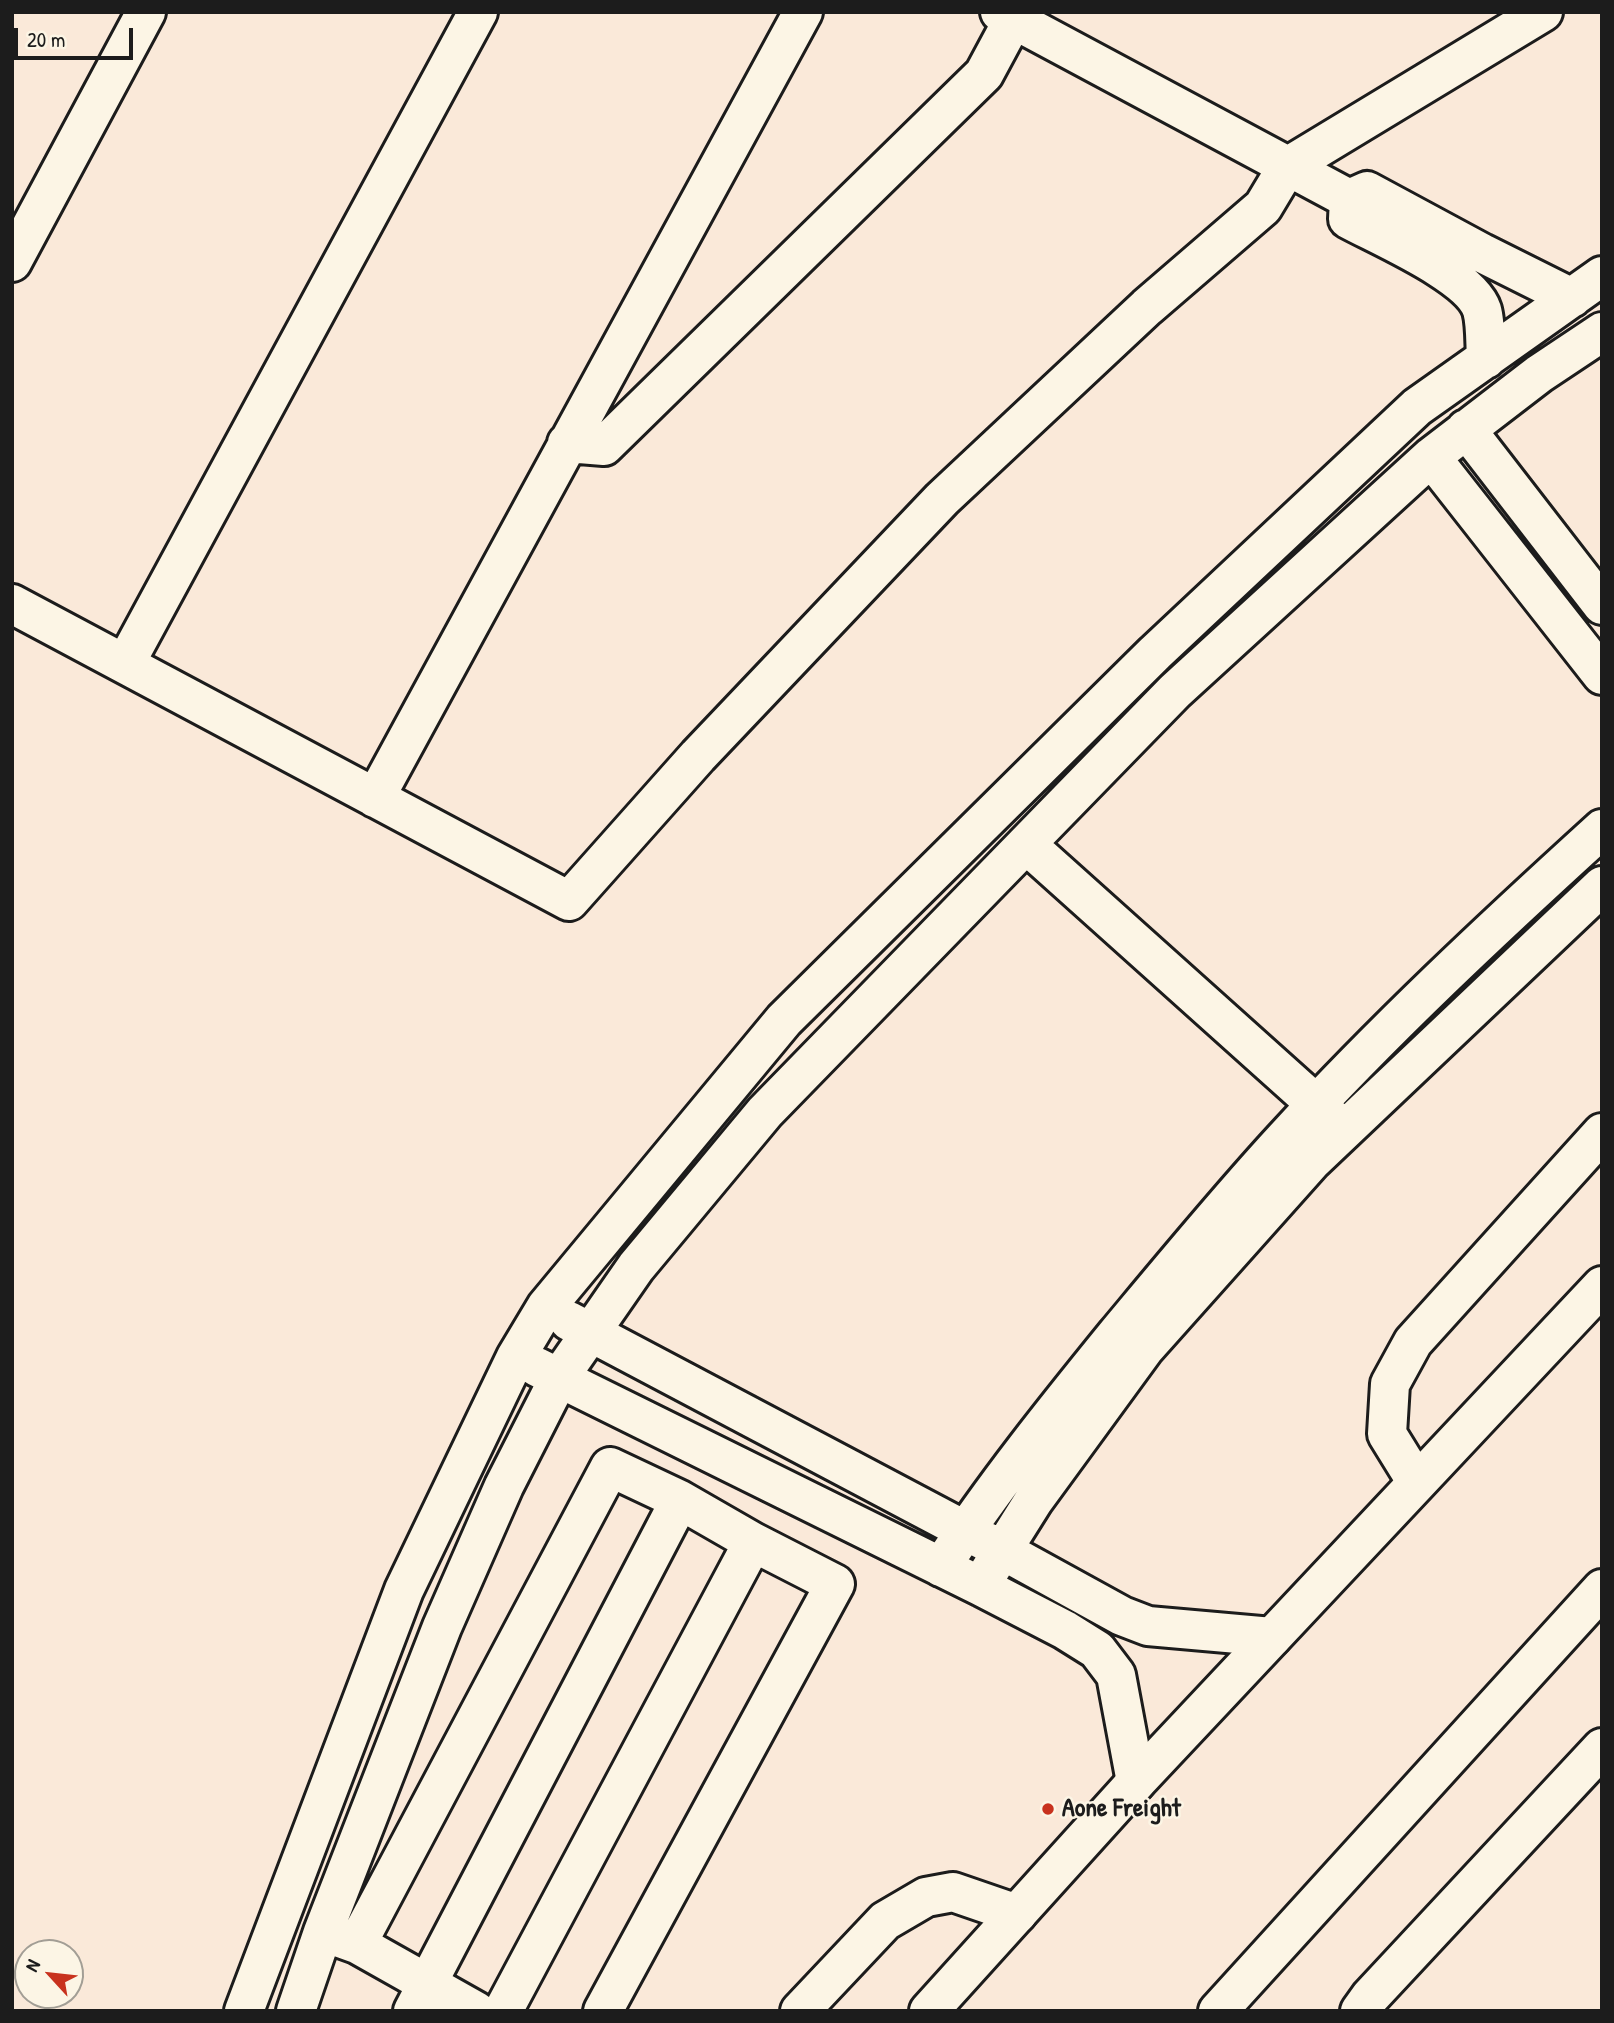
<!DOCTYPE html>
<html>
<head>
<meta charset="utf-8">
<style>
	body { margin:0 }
	#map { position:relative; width:1614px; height:2023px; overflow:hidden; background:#fae9d9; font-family:"Patrick Hand",sans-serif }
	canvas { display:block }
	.frame { position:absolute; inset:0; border:14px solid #1c1c1c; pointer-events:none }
	.north { position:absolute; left:14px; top:1939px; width:70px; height:70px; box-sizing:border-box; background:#fcf5e5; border:2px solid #a29e95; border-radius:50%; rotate:297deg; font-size:19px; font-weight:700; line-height:28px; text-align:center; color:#1c1c1c }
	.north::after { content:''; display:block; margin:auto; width:24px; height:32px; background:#c8321e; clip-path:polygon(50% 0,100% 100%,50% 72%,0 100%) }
	.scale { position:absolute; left:14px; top:28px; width:119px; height:32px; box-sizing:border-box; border:4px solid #1c1c1c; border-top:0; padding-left:9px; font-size:21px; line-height:24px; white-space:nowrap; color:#1c1c1c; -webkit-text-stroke:5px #fcf5e5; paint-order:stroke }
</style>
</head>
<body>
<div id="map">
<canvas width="1614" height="2023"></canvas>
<div class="frame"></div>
<div class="north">N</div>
<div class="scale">20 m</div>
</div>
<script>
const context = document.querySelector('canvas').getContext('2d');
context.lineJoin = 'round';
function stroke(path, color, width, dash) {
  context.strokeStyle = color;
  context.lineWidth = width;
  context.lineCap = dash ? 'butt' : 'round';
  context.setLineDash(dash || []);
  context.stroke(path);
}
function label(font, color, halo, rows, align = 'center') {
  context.font = font + ' "Patrick Hand",sans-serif';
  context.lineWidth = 5;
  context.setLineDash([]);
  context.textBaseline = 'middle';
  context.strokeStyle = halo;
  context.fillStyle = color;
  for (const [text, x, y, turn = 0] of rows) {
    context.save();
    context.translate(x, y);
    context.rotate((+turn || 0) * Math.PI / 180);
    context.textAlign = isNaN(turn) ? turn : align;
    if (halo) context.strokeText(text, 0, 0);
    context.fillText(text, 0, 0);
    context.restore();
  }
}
const minor = new Path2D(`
	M1000,12l349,187 18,-8 115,62 90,45
	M1349,199l-1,20c33,18 123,56 134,91 4,14 3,34 4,49
	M12,262l134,-250
	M1466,429l136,176
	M567,443l37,3 380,-372 29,-54
	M1431,457l171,218
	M12,604l557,297 129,-145 244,-257 205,-192 116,-100 24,-40 256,-155
	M125,664l353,-652
	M375,798l428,-786
	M1026,844l311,279
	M569,1321l433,229 120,66 26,10 124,11
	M537,1367l443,219 85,44 32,20 19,25 20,107
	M1416,1481l-29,-47 3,-50 23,-42 189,-209
	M941,1567c53,-81 114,-157 175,-232 55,-66 110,-133 168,-196 100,-109 208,-210 318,-310
	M980,1586l54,-86 111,-152 166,-186 291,-276
	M332,1935l25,9 119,67
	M357,1944l253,-477 70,33
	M244,2011l160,-421 112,-233 30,-50 238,-287 371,-367 262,-246 185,-131
	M296,2011l27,-79 119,-305 62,-141 55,-108 77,-111 129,-155 410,-421 256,-234 108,-83 63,-42
	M413,2011l267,-511 73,42
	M503,2011l250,-469 82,42 -232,427
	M800,2011l85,-90 41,-24 27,-5 64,22
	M1360,2011l10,-14 232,-249`);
const major = new Path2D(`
	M929,2011l207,-229 466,-496
	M1218,2011l384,-422`);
const markers = [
	[1048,1809,7,"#c8321e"]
];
const poiNames = [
	["Aone Freight",1062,1809]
];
stroke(minor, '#1c1c1c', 44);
stroke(major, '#1c1c1c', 44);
stroke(minor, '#fcf5e5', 38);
stroke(major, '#fcf5e5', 38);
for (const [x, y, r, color] of markers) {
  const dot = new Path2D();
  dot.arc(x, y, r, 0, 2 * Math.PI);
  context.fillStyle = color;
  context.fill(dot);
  stroke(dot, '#fcf5e5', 2.5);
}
label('bold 26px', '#1c1c1c', '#fcf5e5', poiNames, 'left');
</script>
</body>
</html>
